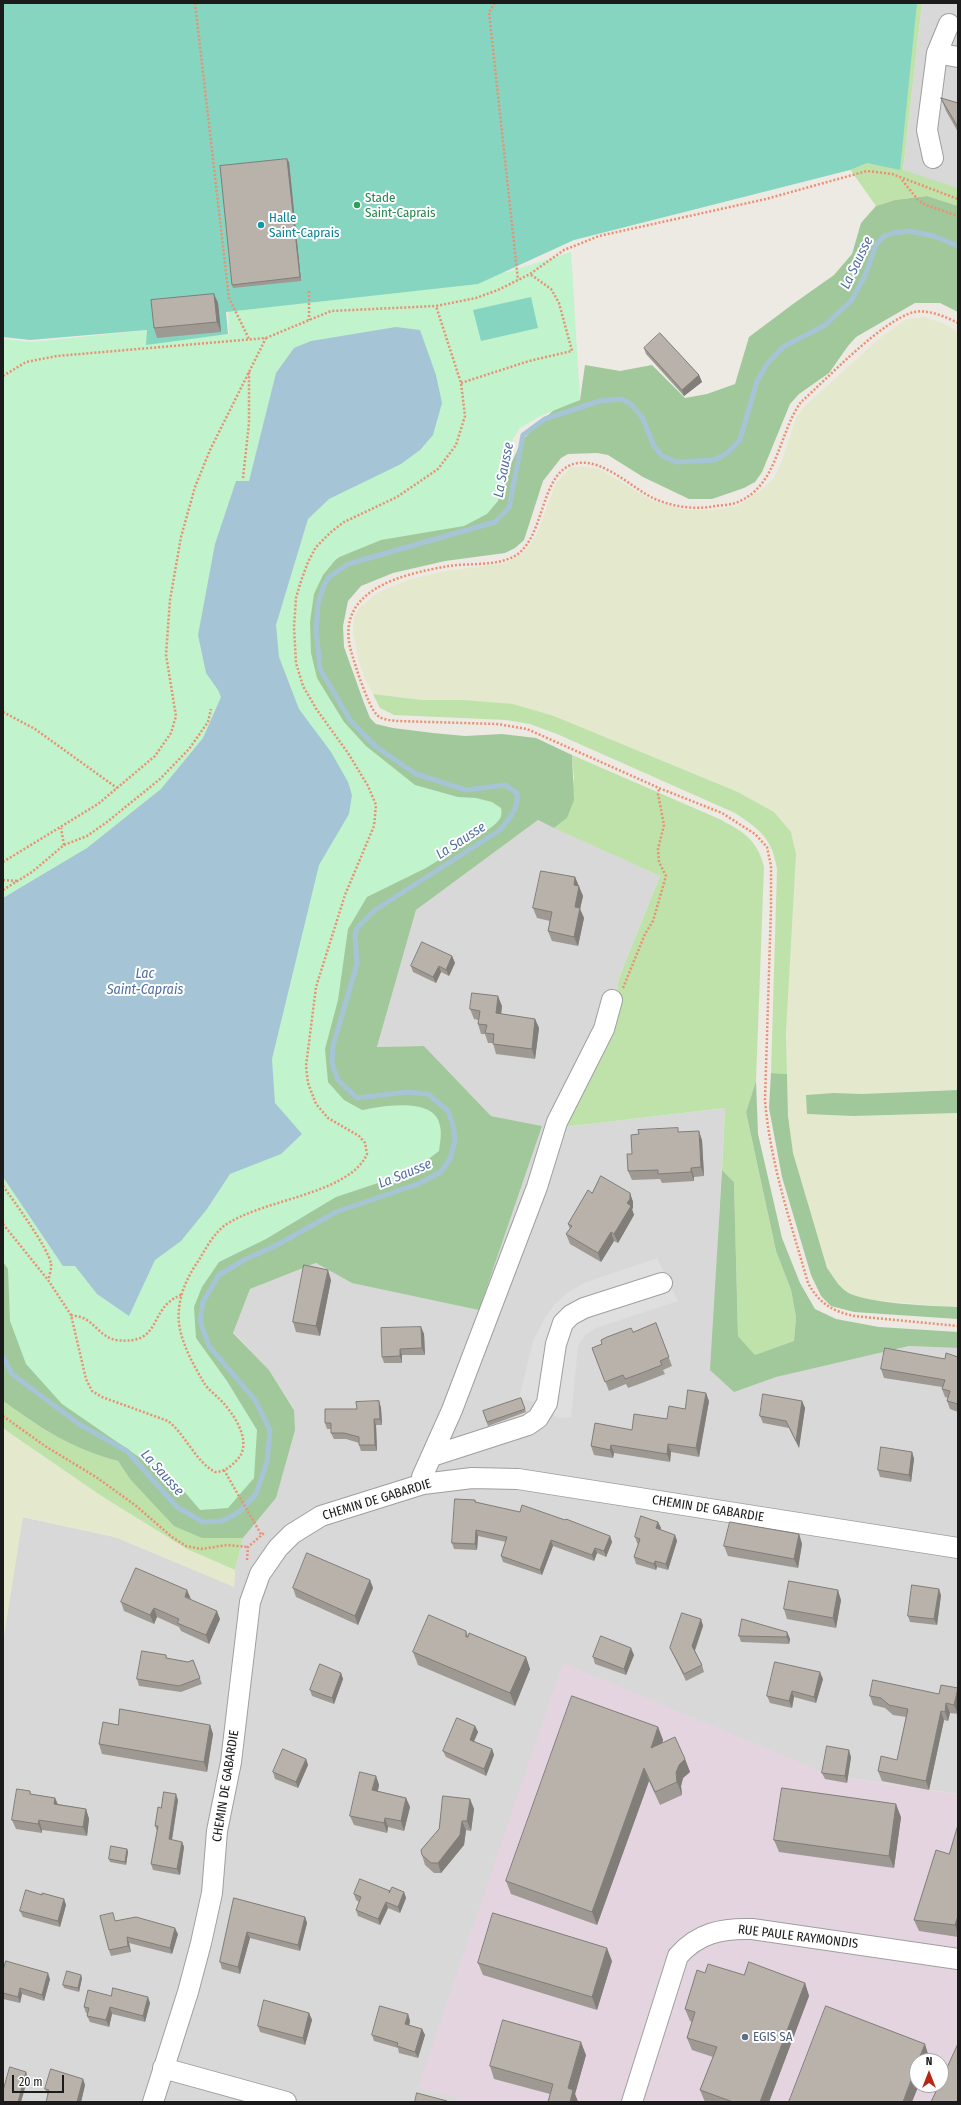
<!DOCTYPE html>
<html>
<head>
<meta charset="utf-8">
<style>
	body { margin:0 }
	#map { position:relative; width:961px; height:2105px; overflow:hidden; background:#eceae2; font-family:"Fira Sans Condensed",sans-serif }
	canvas { display:block }
	.frame { position:absolute; inset:0; border:4px solid #1b1b1b; pointer-events:none }
	.north { position:absolute; left:909px; top:2053px; width:40px; height:40px; box-sizing:border-box; background:#fff; border:1px solid #a4a4a4; border-radius:50%; rotate:0deg; font-size:11px; font-weight:700; line-height:16px; text-align:center; color:#1b1b1b }
	.north::after { content:''; display:block; margin:auto; width:14px; height:18px; background:#b52812; clip-path:polygon(50% 0,100% 100%,50% 72%,0 100%) }
	.scale { position:absolute; left:12px; top:2075px; width:52px; height:18px; box-sizing:border-box; border:2px solid #1b1b1b; border-top:0; padding-left:5px; font-size:12px; line-height:14px; white-space:nowrap; color:#1b1b1b; -webkit-text-stroke:3px #fff; paint-order:stroke }
</style>
</head>
<body>
<div id="map">
<canvas width="961" height="2105"></canvas>
<div class="frame"></div>
<div class="north">N</div>
<div class="scale">20 m</div>
</div>
<script>
const context = document.querySelector('canvas').getContext('2d');
context.lineJoin = 'round';
function fillPath(path, color) {
  context.fillStyle = color;
  context.fill(path, 'evenodd');
}
function stroke(path, color, width, dash) {
  context.strokeStyle = color;
  context.lineWidth = width;
  context.lineCap = dash ? 'butt' : 'round';
  context.setLineDash(dash || []);
  context.stroke(path);
}
function label(font, color, halo, rows, align = 'center') {
  context.font = font + ' "Fira Sans Condensed",sans-serif';
  context.lineWidth = 4;
  context.setLineDash([]);
  context.textBaseline = 'middle';
  context.strokeStyle = halo;
  context.fillStyle = color;
  for (const [text, x, y, turn = 0] of rows) {
    context.save();
    context.translate(x, y);
    context.rotate((+turn || 0) * Math.PI / 180);
    context.textAlign = isNaN(turn) ? turn : align;
    if (halo) context.strokeText(text, 0, 0);
    context.fillText(text, 0, 0);
    context.restore();
  }
}
const residential = new Path2D(`
	M922,3h36v185l-55,-17z
	M538,820l122,56 -41,102 -7,45 -47,104 160,-19 -14,262 83,-29 164,7v446l-129,-19 -411,312 40,10 -1,5h-454v-461l19,-124 93,20 119,49 1,-16 8,-32 33,-40 18,-89 -25,-39 -36,-38 17,-43 66,-26 37,20 189,-157 -51,-10 -67,-70 -47,1 39,-137z`);
const industrial = new Path2D(`
	M563,1663l266,112 129,19v308h-501l1,-5 -40,-9zM917,2061h24v24h-24z`);
const farmland = new Path2D(`
	M925,317l20,7 13,8v758l-96,4 -28,-1 -27,2v19l46,2 105,-3v194l-33,-2 -59,-6 -19,-7 -9,-9 -11,-15 -34,-115 -5,-37 -2,-84 5,-200 -17,-20 -36,-20 -184,-76 -91,-16h-41l-49,-6 -7,-13 -7,-19 -6,-31 1,-13 5,-10 18,-15 31,-13 32,-8 65,-9 19,-11 12,-16 20,-53 15,-16h15l13,2 56,33 31,8h27l23,-4 23,-14 15,-14 7,-15 15,-45 8,-11 77,-70 26,-18z
	M3,1427l100,70 84,52 48,21 -1,17 -119,-50 -92,-20 -20,124z`);
const grass = new Path2D(`
	M831,3h91l-19,167 55,18v18l-31,-10 -32,4 -19,6 -29,-41z
	M373,694l49,6h41l50,4 41,12 184,76 36,20 17,20 5,22 -10,178 1,42 -16,-1 6,-204c-5,-31 -17,-39 -42,-56l-178,-79 -27,-10 -24,-4 -112,-5 -14,-7z
	M572,755l145,63c25,13 40,20 47,49l-8,214 -10,31 30,139 15,39 5,27 -2,24 -39,14 -17,-19 -4,-154 -12,-12 3,-62 -161,19 48,-104 7,-45 41,-102 -106,-48 13,-10 7,-40z
	M3,1401c38,27 68,48 115,60l12,18 22,22 50,37h41l-8,32 -48,-21 -84,-52 -96,-66 -4,-4z`);
const forest = new Path2D(`
	M927,196l31,10v106l-18,-9h-25l-59,34 -8,9 -19,27 -30,21 -9,10 -28,68 -7,10 -11,6 -32,11h-23l-46,-22 -35,-22 -11,-2 -29,1 -7,4 -18,23 -19,59 -9,8 -10,5 -60,8 -52,12 -32,13 -13,15 -5,25 1,21 20,56 6,15 6,6 17,4 40,5 32,3 37,-2 34,4 36,17 2,45 -7,18 -13,10 -16,-8 -122,90 -39,137 47,-1 67,70 51,10 -63,184 -127,-27 -36,-20 -66,26 -17,44 36,37 25,40 1,20 -19,68 -33,40h-41l-28,-12 -44,-47 -12,-18c-47,-12 -77,-33 -115,-60v-150l358,-498 -52,-69 -1,-103 48,-37 143,-54 23,-50 37,-35 21,-5 5,-35 35,6 32,-6 33,33 22,-4 28,-10 14,-47 44,-33 41,-29 18,-21 9,-31 15,-17 19,-6z
	M771,1073l16,1 1,42 5,37 34,115c6,8 11,18 20,24 20,12 86,14 111,15v12l-104,-7 -23,-6 -10,-10 -10,-21 -29,-98 -13,-69z
	M756,1081l2,53 24,104 18,45 15,26 21,10 43,8 79,5v16l-49,-2 -133,31 -42,15 -24,-22 12,-200 12,12 4,154 17,19 39,-14 2,-24 -5,-27 -15,-39 -30,-139z
	M958,1090v23l-105,3 -46,-2 -1,-19 28,-2 28,1z`);
const park = new Path2D(`
	M571,252l9,148 -40,16 -20,12 -7,10 -8,43 -7,20 -11,13 -23,12 -83,14 -44,18 -14,17 -9,19 -4,28 1,31 6,25 27,44 22,24 49,39 43,12 18,1 16,4 9,6c2,9 -2,13 -9,19l-66,41 -59,29 -19,32 -10,71 -13,49 3,33 16,18 18,10c19,-4 74,-14 78,16 2,8 0,17 -1,25l-35,27 -26,5 -42,14 -70,42 -47,23 -17,25 -8,20 2,31 31,43 30,49 -3,48 -26,30 -28,2 -22,-26 -116,-80 -36,-40 -16,-43 -2,-52 -5,-7v-923l29,3 117,-12 2,12 78,-8 -1,-34 280,-28z`);
const pitch = new Path2D(`
	M3,3h914l-17,167 -33,-7 -17,7 -276,70 -96,44 -252,28 2,22 -82,11 1,-15 -117,10 -27,-3z
	M531,297l7,31 -57,13 -8,-31z`);
const parking = new Path2D(`
	M657,1258l21,43 -82,27 -10,6 -8,12 -7,71 -13,1 -27,-17 -12,-3 14,-57 13,-25 9,-12 12,-11 17,-10z`);
const water = new Path2D(`
	M396,327l24,3 16,45 6,28 -9,32 -13,15 -19,14 -72,35 -21,20 -32,106 3,32 20,52 32,43 17,30 4,13 -3,19 -30,51 -47,194 3,44 27,31 -21,20 -51,20 -23,35 -26,32 -26,19 -26,56 -32,-22 -22,-28h-12l-60,-89v-279l84,-50 74,-59 42,-51 18,-41 -3,-7 -12,-17 -8,-38 17,-91 21,-63h13l27,-108 18,-25 17,-7z`);
const stream = new Path2D(`
	M3,1357l9,17 67,50 48,27 50,56 26,15 19,-1 17,-9 17,-18 11,-32 3,-32 -15,-30 -46,-54 -9,-25 3,-19 16,-27 25,-15 33,-15 59,-33 82,-28 23,-12 9,-13 5,-18 -2,-16 -5,-14 -20,-17 -20,-2 -51,6 -19,-18 -6,-17 1,-17 24,-82 -2,-29 2,-7 18,-18 125,-80c11,-13 18,-20 17,-37l-12,-8 -39,5 -50,-16 -41,-28 -25,-26 -30,-51 -4,-39 2,-26 6,-19 5,-8 19,-13 147,-42 14,-14 14,-73 22,-16 55,-18 21,-2 10,5 11,13 12,29 8,10 15,6 37,-2 12,-6 14,-14 17,-59 10,-17 16,-17 42,-22 26,-24 14,-25 11,-31 7,-8 10,-4 16,-2 25,5 24,10`);
const path = new Path2D(`
	M195,3l34,295 20,41
	M495,3l-6,9 29,268
	M902,180l16,20 8,5 32,11
	M309,291v29
	M958,323c-12,-6 -30,-14 -44,-11 -33,9 -86,66 -113,90 -22,30 -23,82 -61,99 -7,4 -17,4 -25,5 -20,4 -41,1 -60,-7 -22,-10 -51,-40 -77,-36 -40,6 -31,77 -65,94 -18,9 -43,6 -64,9 -46,8 -115,23 -98,85 4,14 17,55 26,64 5,5 13,5 20,6l100,3 30,5 132,59 63,25 33,21 12,13 4,19v42l-6,192c5,63 26,123 43,183 11,20 24,28 46,33l104,10
	M3,376l23,-14 31,-6 209,-18 65,-27 105,-5 40,-8 22,-8 32,-16 34,-24 35,-14 167,-37 101,-28 25,3 66,25
	M461,383l68,-22 43,-10 -13,-48 -8,-14 -21,-15
	M243,478l6,-55v-52
	M3,712l32,17 82,59
	M64,845l23,-9 20,-14 53,-43 29,-30 19,-27 3,-13
	M3,862l95,-58 57,-48 16,-23 5,-17 -10,-61 4,-55 11,-63 14,-50 15,-37 56,-112
	M3,880l15,1
	M3,890l29,-18 32,-27 -3,-17
	M623,988l22,-54 8,-13 13,-45 -7,-14 -1,-13 6,-24 -6,-31 1,-6
	M3,1186c10,14 46,63 48,78 1,4 -2,11 -2,15
	M3,1224l45,56 23,35 15,64 6,12 10,6 66,24c18,14 27,40 47,51 9,0 15,-5 21,-11 17,-16 1,-42 -11,-56 -6,-8 -16,-14 -21,-22 -12,-21 -28,-48 -25,-73 1,-18 10,-36 20,-50 7,-12 14,-25 25,-34 37,-27 125,-31 143,-72l-2,-11 -6,-7 -31,-18 -12,-14 -8,-21 -2,-17 10,-79 29,-92 29,-69 2,-21 -8,-19 -20,-33 -31,-43 -14,-24 -7,-23 -2,-36 2,-29 5,-17 7,-19 8,-15 15,-15 13,-10 53,-25 41,-28 18,-24 9,-29 -4,-33 -25,-77
	M71,1315c3,1 8,1 12,3 12,5 19,20 33,22 48,6 31,-32 65,-45
	M3,1416l42,30 51,31 39,28 37,32 14,9 15,3 26,-4 21,2
	M224,1470l38,66
	M247,1560l1,-13 16,-14`);
const minor = new Path2D(`
	M937,53l21,4
	M933,158l-6,-28 10,-77 12,-29
	M432,1456l96,-31 10,-7 9,-15 9,-59 7,-21 8,-8 13,-7 78,-25
	M423,1484l-1,-7 30,-67 85,-223 20,-65 47,-93 8,-29
	M163,2068l123,34
	M153,2102l35,-110 13,-49 11,-50 5,-62 14,-69 19,-160 10,-28 18,-26 14,-14 29,-18 102,-32 49,-6 46,1 440,69
	M632,2102l46,-146c20,-23 44,-28 74,-27l206,30`);
const wall = new Path2D(`
	M941,98l17,5v-1v30l-12,-21z
	M289,162l12,119 -68,7 -1,-3z
	M214,294l4,9 3,29 -64,6 -3,-10z
	M644,348l55,27 3,7 -18,14 -38,-42z
	M575,877l8,19 -3,13 4,9 -6,28 -26,-5 -4,-10 2,-10 -13,-3 -4,-10z
	M452,956l3,7 -6,13 -8,-4 -5,11 -23,-11 -2,-6z
	M502,1006l-1,8 34,5 4,9 -4,31 -39,-5 -3,-11h-5l-3,-9h-4l-3,-10v-4l-4,-1 -4,-10z
	M679,1132l23,8 2,36 -10,1v4l-32,2 -2,-4 -28,1 -4,-9 4,-17z
	M592,1193h38l3,9v6l-1,1 2,6 -16,28 -4,-2 -13,21 -31,-18 -4,-10 4,-5 -2,-5z
	M331,1280l-11,56 -24,-4 -3,-10z
	M656,1323l16,43 -9,4 2,4 -23,9 -14,5 -2,-4 -17,7 -17,-43z
	M421,1327l3,7 1,21h-23v8h-18l-2,-6z
	M958,1357v55l-8,-3 -3,-8 1,-3 -3,-1 -3,-8v-2l-58,-9 -3,-9z
	M521,1398l5,14 -38,14 -5,-15z
	M379,1401l2,7 1,17h-6l1,26h-16l-2,-6v-2l-13,-4h-12l-3,-6v-4h-4l-2,-6 32,-14z
	M709,1401l-10,56 -28,-5 -1,10 -56,-9 -1,5 -19,-3 -3,-9 41,-16 35,-11 18,-10z
	M802,1401l3,7 -6,40 -10,-20 -26,-5 -3,-7z
	M912,1452l2,7 -3,23 -31,-5 -2,-7z
	M475,1500l1,2 134,34 2,6 -6,15 -9,-4 -3,8 -41,-15 -11,29 -39,-13 -2,-6 5,-14 -28,-6 -1,14 -23,-1 -2,-6z
	M658,1522l3,6 -1,2 15,5 2,6 -9,29 -11,-3 -1,3 -20,-6 -2,-7 4,-13 -1,-1 -2,-6z
	M799,1534l3,10 -4,24 -70,-12 -4,-10z
	M370,1580l3,8 -15,37 -62,-28 -3,-9z
	M941,1595l-4,30 -27,-3 -2,-6z
	M190,1599l30,20 -11,25 -28,-13 -2,-4 -22,-10 -3,7 -30,-13 -3,-9z
	M841,1600l-5,28 -49,-9 -3,-10z
	M701,1619l2,7 -8,25 7,14 2,7 -18,9 -13,-27 -3,-6z
	M466,1631l2,5 58,21 4,12 -15,37 -97,-41 -5,-13z
	M787,1632l3,7 -1,5 -48,-2 -2,-6z
	M166,1655l1,3 21,4 5,-2 9,24 -21,8 -42,-6 -2,-7z
	M634,1655l-8,20 -31,-11 -2,-7z
	M341,1673l2,6 -9,25 -22,-8 -2,-6z
	M823,1679l-7,24 -22,-6 -2,11 -22,-5 -3,-7z
	M958,1688v26l-8,-1 -2,8 -4,-1 -15,70 -47,-9 -4,-10 19,-11 9,-43 -13,-2 -8,-7 -12,-3 -3,-9 69,-2z
	M118,1725h92l3,9 -6,38 -105,-18 -3,-10z
	M475,1726l3,6 -4,9 18,8 2,6 -8,21 -40,-19 -3,-6z
	M658,1727l5,13 -1,3 23,16 5,13 -7,6 -2,8 1,9 -22,10 -11,-24 -52,144 -86,-31 -5,-13z
	M851,1757l-4,26 -22,-4 -3,-6z
	M306,1759l2,6 -10,23 -23,-9 -2,-7z
	M376,1776l3,9 -1,6 28,7 4,9 -6,24 -16,-4 -1,6 -33,-8 -4,-9z
	M30,1791l1,3 24,4 3,6 28,5 3,10 -2,17 -45,-6v3l-26,-4 -4,-9z
	M470,1799l4,10 -3,22 -5,-1 -2,15 -23,28h-7l-9,-8 -3,-10z
	M178,1800l-6,40 10,2 2,5 -4,28 -27,-5 -2,-6 6,-33 -2,-5 6,-18z
	M901,1817l-7,51 -115,-16 -5,-12z
	M958,1825v112l-39,-6 -5,-11 35,-66z
	M127,1849l1,3 -2,13 -16,-3 -1,-3z
	M390,1891l14,1 2,6 -6,15 -12,-5 -8,17 -22,-9 -2,-6 3,-8 -3,-2 -2,-6z
	M42,1895l22,4 2,6 -6,22 -37,-10 -3,-6z
	M234,1898l71,19 2,6 -7,28 -50,-13 -10,36 -18,-5 -2,-7z
	M116,1920v1l62,13 -6,20 -43,-11 2,9 -20,4 -2,-6z
	M612,1961l-15,49 -114,-35 -5,-12z
	M3,1971l47,8 -6,22 -22,-7 -2,9 -17,-4z
	M705,1973l39,2 61,8 4,13 -40,106h-64l-5,-12 13,-33 -21,-7 -5,-12 5,-16 -2,-1 -5,-12z
	M82,1978l-3,14 -15,-4 -1,-3z
	M111,1996l39,7 -5,19 -33,-8 -3,13 -19,-5 -3,-6 1,-2 -2,-1 -2,-6z
	M309,2013l3,7 -7,25 -45,-13 -2,-6z
	M408,2014l2,7 -1,4 13,4 3,6 -7,23 -19,-5 -1,-5 -24,-7 -2,-6z
	M586,2055l-11,39 3,8h-30l2,-8 -56,-15 -4,-13z
	M83,2079l2,6 -4,17h-35l2,-7 -3,-6z`);
const shadedWall = new Path2D(`
	M287,159l2,3 12,119 -1,-4z
	M214,294l4,9 3,29 -4,-10z
	M699,375l3,7 -18,14 -2,-6z
	M575,877l8,19 -3,13 4,9 -6,28 -4,-9 1,-30 -1,-22z
	M452,956l3,7 -6,13 -3,-6z
	M439,966l2,6 -5,11 -3,-6z
	M498,996l4,10 -2,17 -4,-10z
	M535,1019l4,9 -4,31 -3,-10z
	M699,1131l3,9 2,36 -3,-9z
	M691,1168l3,9v4l-3,-9z
	M630,1193l3,9v6l-1,1 2,6 -16,28 -4,-9 13,-31z
	M611,1232l3,9 -13,21 -3,-9z
	M328,1270l3,10 -11,56 -4,-10z
	M421,1327l3,7 1,21 -3,-7z
	M400,1349l2,6v8l-2,-7z
	M706,1393l3,8 -10,56 -3,-9z
	M379,1401l2,7 1,17 -2,-6z
	M802,1401l3,7 -6,40 -3,-7z
	M374,1419l2,6 1,26 -2,-6z
	M668,1444l3,8 -1,10 -3,-8z
	M611,1445l3,8 -1,5 -3,-8z
	M912,1452l2,7 -3,23 -2,-7z
	M658,1522l3,6 -3,7 -2,-7z
	M476,1530l2,6 -1,14 -2,-6z
	M799,1534l3,10 -4,24 -4,-9z
	M675,1535l2,6 -9,29 -2,-6z
	M610,1536l2,6 -6,15 -2,-6z
	M551,1540l2,6 -11,29 -2,-5z
	M595,1548l2,5 -3,8 -2,-6z
	M655,1561l2,6 -1,3 -2,-6z
	M370,1580l3,8 -15,37 -3,-9z
	M939,1589l2,6 -4,30 -3,-6z
	M187,1590l4,9 -6,-2z
	M838,1590l3,10 -5,28 -3,-10z
	M154,1608l3,9 -3,7 -4,-9z
	M217,1611l3,8 -11,25 -3,-9z
	M701,1619l2,7 -9,26 -2,-6z
	M787,1632l3,7 -1,5 -2,-7z
	M631,1648l3,7 -8,20 -2,-6z
	M526,1657l4,12 -15,37 -5,-13z
	M820,1672l3,7 -7,24 -2,-6z
	M341,1673l2,6 -9,25 -2,-6z
	M958,1688v26l-4,-9z
	M792,1691l2,6 -2,11 -3,-7z
	M946,1703l4,10 -2,8 -3,-9z
	M941,1711l3,9 -15,70 -3,-9z
	M210,1725l3,9 -6,38 -3,-10z
	M475,1726l3,6 -6,14 -2,-6z
	M658,1727l5,13 -7,21 -5,-13z
	M492,1749l2,6 -8,21 -2,-7z
	M849,1750l2,7 -4,26 -2,-7z
	M306,1759l2,6 -10,23 -2,-6z
	M685,1759l5,13 -7,6 -2,8 1,9 -5,-13 -1,-9 3,-8z
	M644,1768l5,13 -52,144 -5,-13z
	M376,1776l3,9 -3,14 -4,-9z
	M176,1794l2,6 -7,45 -2,-6z
	M55,1798l4,10 -5,-4z
	M406,1798l4,9 -6,24 -3,-10z
	M470,1799l4,10 -3,22 -4,-10z
	M896,1804l5,13 -7,51 -5,-12z
	M86,1809l3,10 -2,17 -4,-9z
	M385,1818l3,9 -1,6 -3,-10z
	M39,1820l3,10v3l-4,-9z
	M462,1821l4,9 -2,15 -23,28 -3,-10z
	M182,1842l2,5 -4,28 -3,-6z
	M127,1849l1,3 -2,13 -1,-3z
	M404,1892l2,6 -6,15 -2,-6z
	M64,1899l2,6 -6,22 -2,-6z
	M386,1902l2,6 -8,17 -2,-6z
	M958,1916v18l-3,-9z
	M305,1917l2,6 -7,28 -2,-6z
	M175,1928l3,6 -6,20 -2,-6z
	M247,1932l3,6 -10,36 -2,-7z
	M127,1937l2,6 2,9 -3,-6z
	M607,1948l5,13 -15,49 -5,-13z
	M48,1973l2,6 -6,22 -2,-6z
	M81,1975l1,3 -3,14 -1,-4z
	M805,1983l4,13 -40,106h-9z
	M20,1988l2,6 -2,9 -2,-6z
	M148,1997l2,6 -5,19 -2,-6z
	M110,2007l2,7 -3,13 -3,-7z
	M309,2013l3,7 -7,25 -2,-7z
	M408,2014l2,7 -2,9 -3,-6z
	M422,2029l3,6 -7,23 -3,-6z
	M581,2042l5,13 -11,39 3,8h-8l-2,-14z
	M925,2044l4,13 -1,4h-10z
	M917,2064v21h2l-7,17h-9z
	M26,2072l2,6 -7,24h-3z
	M83,2079l2,6 -4,17h-4z`);
const building = new Path2D(`
	M941,98l17,5v-1v25z
	M287,159l13,118 -68,8 -12,-119z
	M214,294l3,28 -63,6 -3,-28z
	M660,333l39,42 -17,15 -38,-42z
	M541,871l34,6 -1,8 5,1 -4,21 5,1 -6,29 -26,-6 4,-19 -19,-4z
	M422,942l30,14 -6,14 -7,-4 -6,11 -22,-11z
	M472,993l26,3 -2,17 39,6 -3,30 -39,-5 1,-10 -9,-1 2,-8 -9,-1 2,-13 -10,-2z
	M678,1128v4l21,-1 2,36 -10,1v4l-33,2v-4l-30,1 -1,-17h5l-1,-19 8,-1 -1,-4z
	M601,1176l29,17v6l-3,4 4,3 -17,28 -3,-2 -13,21 -32,-19 6,-8 -4,-2 20,-34 4,3z
	M304,1265l24,5 -12,56 -23,-4z
	M656,1323l13,34 -9,4 2,4 -23,9 -14,5 -2,-4 -18,7 -13,-34 10,-4 -1,-4 6,-3 24,-9 2,4z
	M421,1327l1,21 -22,1v7l-18,1 -1,-29z
	M885,1348l60,11 1,-6 12,4v47l-11,-3 3,-10 -8,-2 3,-9 -64,-11z
	M688,1390l18,3 -10,55 -28,-4 -1,10 -56,-9 -1,5 -19,-4 4,-23 37,7 2,-16 33,5 2,-13 16,3z
	M763,1394l39,7 -6,40 -10,-20 -26,-5z
	M521,1398l4,11 -38,13 -4,-11z
	M379,1401l1,18h-6l1,26h-16v-8l-15,-4h-13v-10h-6v-14h32l-1,-7z
	M881,1447l31,5 -3,23 -31,-5z
	M455,1499l20,1v2l45,10 2,-7 43,15 1,-1 44,17 -6,15 -9,-3 -3,7 -41,-15 -11,30 -39,-14 6,-19 -31,-7 -1,14 -23,-1z
	M641,1516l17,6 -2,6 19,7 -9,29 -11,-3 -1,3 -20,-7 6,-18 -5,-2z
	M730,1522l69,12 -5,25 -70,-13z
	M307,1553l63,27 -15,36 -62,-28z
	M136,1568l51,22 -2,7 32,14 -11,24 -29,-12 2,-4 -25,-11 -4,7 -29,-13z
	M789,1581l49,9 -5,28 -49,-9z
	M912,1585l27,4 -5,30 -26,-3z
	M682,1613l19,6 -9,27 10,19 -18,9 -14,-26z
	M429,1615l37,16v6h2l1,-4 57,24 -16,36 -97,-41z
	M742,1619l45,13v5l-48,-1z
	M601,1636l30,12 -7,21 -31,-12z
	M142,1651l24,4v3l22,4 5,-2 7,18 -21,8 -42,-7z
	M775,1662l45,10 -6,25 -22,-6 -3,10 -22,-5z
	M320,1664l21,9 -9,25 -22,-8z
	M873,1680l66,14 2,-9 17,3 -4,17 -8,-2 -1,9 -4,-1 -15,70 -48,-10 3,-15 16,4 11,-51 -19,-4 -8,-7 -11,-2z
	M572,1696l86,31 -7,21 24,-11 10,22 -6,6 -3,8 1,9 -22,10 -11,-24 -52,144 -86,-31z
	M120,1709l90,16 -6,37 -105,-18 4,-22 15,3z
	M457,1718l18,8 -5,14 22,9 -8,20 -41,-18z
	M827,1746l22,4 -4,26 -23,-3z
	M283,1749l23,10 -10,23 -23,-10z
	M360,1772l16,4 -4,14 34,8 -5,23 -16,-3 -1,5 -34,-7z
	M782,1788l114,16 -7,52 -115,-16z
	M17,1789l13,2v3l25,4 -1,6 32,5 -3,18 -44,-7 -1,4 -26,-4z
	M164,1792l12,2 -7,45 13,3 -5,27 -26,-5 7,-38h-3l3,-19 3,1z
	M443,1796l27,3 -3,22h-5l-2,14 -22,28h-7l-9,-8 -1,-5 18,-21z
	M958,1825v91l-3,9 -41,-5 22,-70 13,4z
	M111,1846l16,3 -2,13 -16,-3z
	M360,1879l30,12 -1,2 3,-6 12,5 -6,15 -12,-5 -8,17 -22,-9 5,-13 -7,-3z
	M26,1890l16,5v-2l22,6 -6,22 -38,-10z
	M234,1898l71,19 -7,28 -51,-13 -9,35 -18,-5z
	M113,1913l2,8 21,-4 39,11 -5,20 -43,-11 1,9 -19,4 -9,-34z
	M493,1913l114,35 -15,49 -114,-34z
	M6,1961l42,12 -6,22 -22,-7 -2,9 -15,-4v-22z
	M749,1962l56,21 -45,119h-27l-33,-12 17,-43 -30,-9 8,-26 -10,-3 12,-39 8,3 3,-9 36,11z
	M67,1971l14,4 -3,13 -15,-3z
	M113,1988l35,9 -5,19 -33,-9 -4,13 -19,-4 2,-8 -5,-1 4,-17 23,6z
	M264,2000l45,13 -6,25 -45,-12z
	M380,2006l28,8 -3,10 17,5 -7,23 -18,-6 1,-3 -26,-8z
	M826,2006l99,38 -7,17h-1v3l-14,38h-114z
	M503,2020l78,22 -13,46 5,2 -3,12h-22l5,-18 -63,-18z
	M958,2044v58h-27l8,-17h2v-4z
	M10,2067l16,5 -8,30h-15v-11z
	M51,2069l32,10 -6,23h-31l3,-12 -4,-1z
	M417,2093l30,8v1h-32z`);
const markers = [
	[357,205,4,"#2e9e5b"],
	[261,225,4,"#0f9aa8"],
	[745,2037,4,"#5c6f8a"]
];
const leisureNames = [
	["Stade",365,198],
	["Saint-Caprais",365,213]
];
const cultureNames = [
	["Halle",269,218],
	["Saint-Caprais",269,233]
];
const streetNames = [
	["CHEMIN DE GABARDIE",377,1500,-17],
	["CHEMIN DE GABARDIE",708,1509,9],
	["CHEMIN DE GABARDIE",226,1786,-81],
	["RUE PAULE RAYMONDIS",798,1937,7]
];
const serviceNames = [
	["EGIS SA",753,2037]
];
const waterNames = [
	["La Sausse",857,263,-64],
	["La Sausse",504,470,-79],
	["La Sausse",461,841,-33],
	["Lac",145,974],
	["Saint-Caprais",145,990],
	["La Sausse",405,1174,-22],
	["La Sausse",162,1473,48]
];
fillPath(residential, '#d9d8d8');
fillPath(industrial, '#e4d4df');
fillPath(farmland, '#e4e9ce');
fillPath(grass, '#bfe2ab');
fillPath(forest, '#a1c89a');
fillPath(park, '#c1f3cc');
fillPath(pitch, '#86d5c1');
fillPath(parking, '#dfdfdf');
fillPath(water, '#a5c5d6');
stroke(stream, '#a5c5d6', 5);
stroke(minor, '#9f9f9f', 22);
stroke(path, '#ec8f72', 2.5, [2, 2]);
stroke(minor, '#fff', 20);
fillPath(wall, '#9e9993');
fillPath(shadedWall, '#817d78');
fillPath(building, '#b8b2ab');
stroke(building, '#817d78', 1);
for (const [x, y, r, color] of markers) {
  const dot = new Path2D();
  dot.arc(x, y, r, 0, 2 * Math.PI);
  context.fillStyle = color;
  context.fill(dot);
  stroke(dot, '#fff', 1.5);
}
label('13px', '#27864d', '#fff', leisureNames, 'left');
label('13px', '#0d838f', '#fff', cultureNames, 'left');
label('13px', '#1b1b1b', '#fff', streetNames);
label('13px', '#4e5e75', '#fff', serviceNames, 'left');
label('italic 14px', '#516fa1', '#fff', waterNames);
</script>
</body>
</html>
